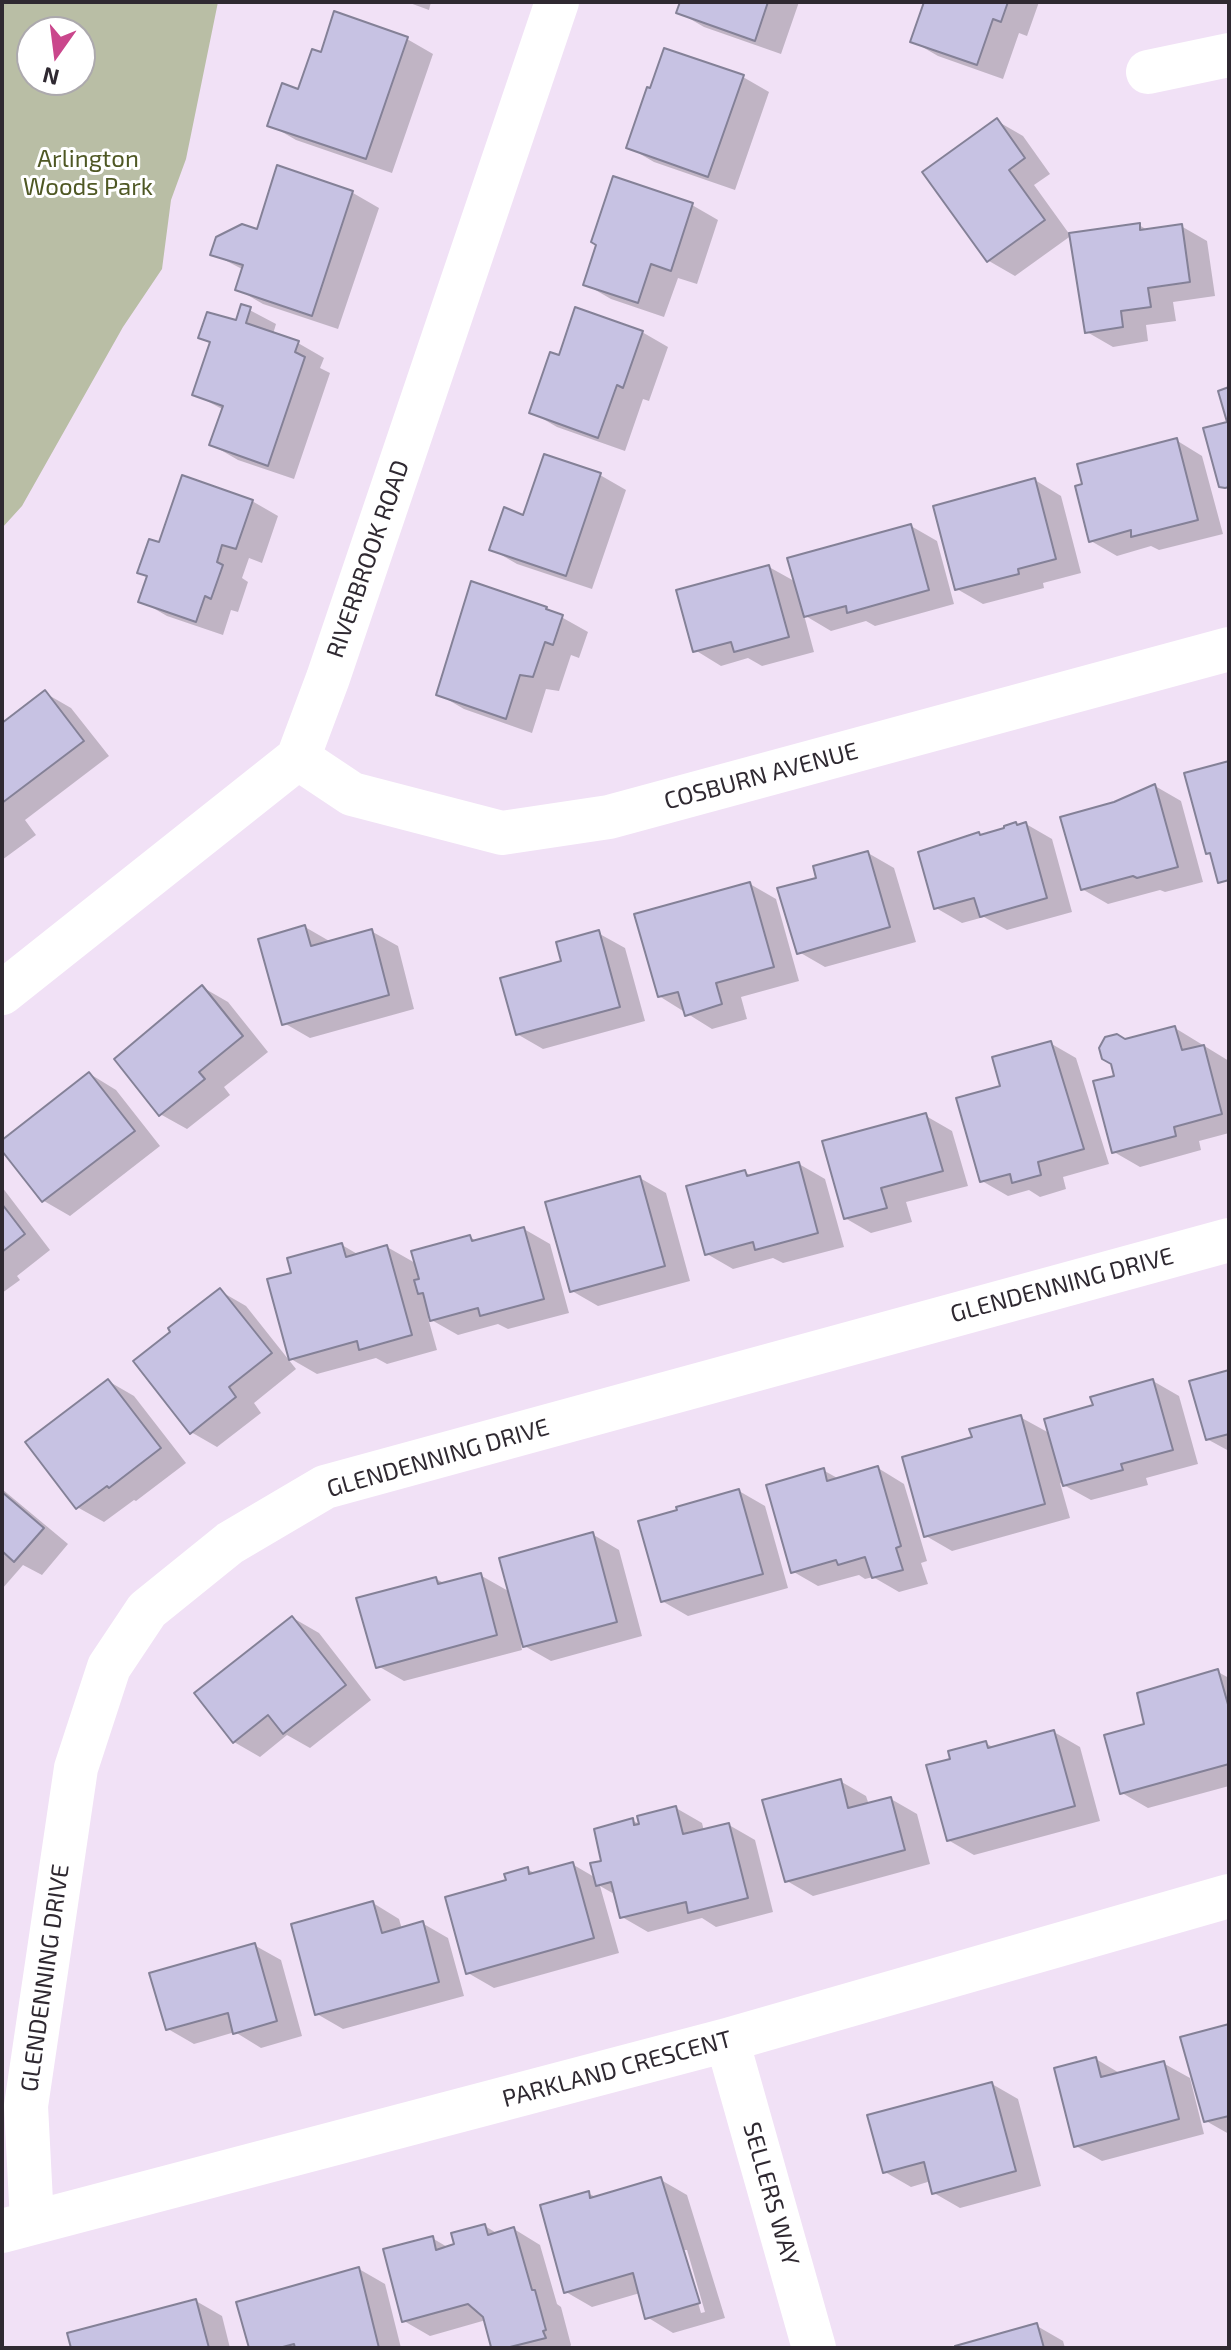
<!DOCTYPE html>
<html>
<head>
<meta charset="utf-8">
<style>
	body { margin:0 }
	#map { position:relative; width:1231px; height:2350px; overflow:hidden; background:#f1e1f6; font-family:"Exo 2",sans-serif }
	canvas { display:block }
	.frame { position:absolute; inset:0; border:4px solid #2f2931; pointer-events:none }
	.north { position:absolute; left:16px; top:16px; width:80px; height:80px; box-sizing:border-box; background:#fff; border:2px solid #aca9ad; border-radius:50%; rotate:194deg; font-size:22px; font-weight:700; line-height:32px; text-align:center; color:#2f2931 }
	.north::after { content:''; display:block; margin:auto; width:28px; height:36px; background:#ca478c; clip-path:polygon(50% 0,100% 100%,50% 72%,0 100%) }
</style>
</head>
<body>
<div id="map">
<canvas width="1231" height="2350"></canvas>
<div class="frame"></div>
<div class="north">N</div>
</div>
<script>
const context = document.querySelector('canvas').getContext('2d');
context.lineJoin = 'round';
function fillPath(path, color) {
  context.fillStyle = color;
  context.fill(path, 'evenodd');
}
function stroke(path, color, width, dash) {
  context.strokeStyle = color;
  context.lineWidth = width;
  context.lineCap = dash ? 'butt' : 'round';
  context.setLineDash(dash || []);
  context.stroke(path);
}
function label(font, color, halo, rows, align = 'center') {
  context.font = font + ' "Exo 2",sans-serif';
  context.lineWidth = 6;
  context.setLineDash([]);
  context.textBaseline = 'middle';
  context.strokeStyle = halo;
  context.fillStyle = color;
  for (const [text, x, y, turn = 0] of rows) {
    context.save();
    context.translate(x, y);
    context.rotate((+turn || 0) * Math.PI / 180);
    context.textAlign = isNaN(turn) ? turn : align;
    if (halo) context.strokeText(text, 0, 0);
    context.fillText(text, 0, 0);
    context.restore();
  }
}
const green = new Path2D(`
	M2,2h216l-32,157 -15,41 -9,69 -39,58 -101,179 -20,22zM32,32h48v48h-48z`);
const shadow = new Path2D(`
	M407,2h24l-2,8z
	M682,2h117l-18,52 -77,-27 -26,-15z
	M926,2h113l-12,34 -8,-3 -16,46 -65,-23 -26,-15z
	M407,39l26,15 -41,119 -96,-33 -26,-15 29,-34 23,-37z
	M743,77l26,15 -34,98 -81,-28 -26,-15z
	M997,121l26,15 27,38 -16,11 36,50 69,-10 10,6 32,-5 26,15 8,55 -42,6 3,19 -30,4 2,16 -35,6 -26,-15 -15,-97 -57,41 -26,-15z
	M279,168l74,25 26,15 -41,121 -75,-25 -26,-15 7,-19 -31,-16 45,-23z
	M692,205l26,15 -21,64 -19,-6 -14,39 -53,-18 -26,-15z
	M242,306l34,18 -3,10 25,9 26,15 -4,10 10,5 -36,106 -56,-19 -26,-15 12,-35 -30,-16 18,-50 -12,-7 37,-15z
	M642,332l26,15 -19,54 -6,-2 -18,52 -68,-24 -26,-15 29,-55z
	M1176,440l26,16 21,78 -64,16 -8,-4 -34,10 -26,-15z
	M600,475l26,15 -34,99 -75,-25 -26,-15 33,-32z
	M1035,480l26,16 20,77 -38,10 1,5 -61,16 -26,-15z
	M252,501l26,15 -16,47 -13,-5 -7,20 6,4 -10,30 -7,-2 -8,25 -56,-19 -26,-15 8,-24 -9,-5 20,-27z
	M911,526l26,15 17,63 -79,22 -9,-5 -35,10 -27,-16 10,37 -52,14 -14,-8 -27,8 -26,-16 74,-83 27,15z
	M472,583l75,26 41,23 -9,26 -8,-3 -12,36 -13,-2 -14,44 -68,-24 -26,-15z
	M45,693l26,15 38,48 -84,64 11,15 -34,25v-135z
	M1155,786l26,15 22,81 -38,10 -5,-2 -52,14 -26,-15 32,-86z
	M1026,824l26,15 20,73 -65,18 -23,-13 -22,6 -26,-15 46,-71z
	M868,853l26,15 22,74 -91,25 -26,-15 19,-73z
	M750,884l26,15 23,82 -58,16 6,22 -35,10 -53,-33z
	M305,927l26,15 40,-11 27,15 16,63 -104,29 -26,-15z
	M598,933l27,15 20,73 -102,28 -26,-15 47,-72z
	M202,987l26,15 40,50 -44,35 6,8 -43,34 -27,-15z
	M1175,1028l54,33v72l-30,8 2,9 -61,17 -26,-15 2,-75 9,-36z
	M1050,1043l26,15 33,106 -46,13 3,12 -26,8 -11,-7 -21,6 -26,-15 20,-94z
	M90,1074l26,16 44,56 -90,70 -26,-15 -42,-54v-5z
	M926,1116l26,15 16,55 -62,16 6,20 -41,11 -26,-15z
	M799,1164l26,15 19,68 -61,16 -10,-5 -40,11 -26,-15 38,-82 7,5z
	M640,1178l26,15 24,88 -92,25 -26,-15z
	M2,1187l48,63 -33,26 3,4 -18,13z
	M524,1229l26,15 19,69 -61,16 -10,-5 -40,11 -30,-17 9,32 -50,14 -11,-6 -59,16 -26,-15 3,-85 48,-29 17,10 28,-8 30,17 53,-27 8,5z
	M220,1291l26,15 50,63 -42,34 7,10 -44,34 -26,-15z
	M1229,1372v79l-22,-12z
	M108,1381l26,15 52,67 -50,38 -2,-1 -30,22 -27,-15z
	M1153,1381l26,15 19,68 -52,14 2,7 -57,15 -31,-17 10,35 -118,33 -26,-15 48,-97 46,-22 31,17 44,-27z
	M878,1468l26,16 23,77 -6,2 7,21 -29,8 -26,-15 -8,2 -6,-4 -41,11 -26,-15 31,-101 16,9z
	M2,1489l66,55 -26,31 -19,-10 -21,24z
	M739,1491l26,15 23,82 -100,28 -26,-15z
	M592,1534l27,16 23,86 -91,25 -30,-17 1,6 -118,31 -26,-15 58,-87 10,5 34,-9 30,17z
	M293,1618l26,15 52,67 -61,48 -23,-13 -27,22 -26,-15z
	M1218,1672l11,6v108l-81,22 -26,-15 24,-68z
	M1054,1732l26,15 20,74 -126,34 -26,-15 4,-80 33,-17 10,5z
	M840,1781l26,15 3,9 22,-6 26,15 13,50 -117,32 -26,-15z
	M676,1808l26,15 2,8 25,-6 26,15 18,72 -57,15 -14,-9 -54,14 -26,-15 -6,-22 -16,-9 19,67 -125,35 -26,-15 41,-92 18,-12 9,5 36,-10 24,14 36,-58 9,5z
	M373,1903l26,16 3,10 20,-6 26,15 16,58 -121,33 -26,-15z
	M254,1945l27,15 21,76 -41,12 -26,-16 -41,12 -26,-15z
	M1229,2026v108l-23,-13z
	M1096,2059l25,15 42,-11 27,15 14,56 -102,27 -26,-15z
	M992,2084l26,15 23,87 -81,22 -26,-15 -3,-12 -20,6 -26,-15z
	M661,2180l26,15 38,123 -52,15 -26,-16 -7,-24 -48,14 -26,-15 22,-99 9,5zM683,2250h4l18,62 -4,1z
	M485,2226l13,8 16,-5 26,16 17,59 4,3 10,38 -2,3h-72l-4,-2 -7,-26 -56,16 -26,-15 28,-83 17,10z
	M359,2269l26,15 16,64h-150z
	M196,2301l26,15 8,32h-157z
	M1037,2326l26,15 2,7h-107z`);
const building = new Path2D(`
	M680,2h88l-13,39 -79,-28z
	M924,2h84l-7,20 -8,-3 -16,46 -67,-23z
	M334,11l74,26 -42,122 -99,-33 15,-43 16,6 14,-40 9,3z
	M664,48l80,27 -36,102 -82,-29 21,-61 3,1z
	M997,118l28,40 -16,12 36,50 -58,42 -65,-90z
	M277,165l76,26 -41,125 -77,-26 8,-25 -33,-10 6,-18 26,-13 15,5z
	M613,176l80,27 -22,68 -20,-7 -13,39 -55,-18 13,-40 -5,-3z
	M1140,223v7l42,-6 8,58 -42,6 3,19 -30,4 2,16 -38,6 -16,-100z
	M241,304l10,3 -5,16 53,18 -4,11 10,5 -37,109 -59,-21 14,-39 -31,-11 18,-53 -12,-4 9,-26 29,8z
	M575,307l68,24 -20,57 -6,-3 -19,53 -69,-25 21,-61 9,3z
	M1229,387v100l-4,1 -6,-1 -16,-59 24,-6 -9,-31z
	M1177,438l21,82 -67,17v-7l-42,12 -14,-56 7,-2 -5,-20z
	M544,454l57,19 -35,103 -77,-26 15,-43 19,8z
	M182,475l71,25 -17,49 -14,-4 -5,17 6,3 -12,34 -6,-3 -9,26 -58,-20 9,-26 -10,-3 12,-34 10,3z
	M1035,478l21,81 -38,10 1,5 -64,16 -22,-84z
	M911,524l18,66 -82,23 -1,-7 -42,11 -17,-59z
	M769,565l20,72 -55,15 -3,-10 -38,10 -17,-62z
	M471,581l76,26 -1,2 17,6 -10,30 -8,-3 -12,35 -13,-2 -14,44 -70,-24z
	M45,690l39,51 -82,62v-80z
	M1229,761v119l-11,3 -8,-30 -4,1 -22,-81z
	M1155,784l23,83 -41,11 -4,-2 -52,14 -21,-73 54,-15z
	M1016,822l1,3 9,-3 21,76 -67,19 -6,-19 -40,11 -16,-57 61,-20 1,3 24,-7v-2z
	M868,851l22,76 -93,27 -20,-66 39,-10 -3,-12z
	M750,882l24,85 -58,16 6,21 -37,12 -7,-24 -20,5 -24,-83z
	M305,925l6,21 61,-17 17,66 -107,30 -24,-86z
	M599,930l21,77 -104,28 -16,-57 61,-17 -5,-19z
	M202,985l41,51 -44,36 6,7 -46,37 -45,-57z
	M1175,1026l7,24 22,-5 18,69 -48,13 2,9 -64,17 -19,-72 21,-5 -3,-12 -9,-5 -3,-11 6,-11 12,-3 8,5z
	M1051,1041l33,108 -46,13 3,13 -29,8 -2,-9 -30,8 -24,-84 44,-12 -8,-29z
	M89,1072l46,59 -93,71 -40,-51v-11z
	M926,1113l17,58 -62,17 6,20 -43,11 -22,-78z
	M799,1162l19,71 -63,17 -2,-8 -48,13 -19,-69 59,-16 2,6z
	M640,1176l25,90 -95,26 -25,-90z
	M2,1204l23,30 -23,18z
	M524,1227l20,72 -64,17 -2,-8 -48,13 -7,-28 -5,1 -4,-14 5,-1 -8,-28 59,-16 2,6z
	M342,1243l4,14 41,-12 25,90 -53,15 -2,-9 -68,19 -22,-81 24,-6 -4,-15z
	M220,1288l52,65 -43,34 7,10 -46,37 -57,-73 37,-29 -2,-4z
	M1229,1370v64l-23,6 -17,-59z
	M108,1379l53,69 -52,40 -2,-2 -31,23 -51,-67z
	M1153,1379l20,71 -52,14 2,6 -60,16 -19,-67 49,-14 -3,-8z
	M1021,1415l24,89 -121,33 -22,-80 70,-20 -3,-8z
	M878,1466l23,80 -5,2 7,22 -31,8 -7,-21 -27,8 -2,-5 -45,13 -25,-88 58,-17 3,13z
	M739,1489l24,85 -102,28 -23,-81 39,-11 -1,-3z
	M2,1492l42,36 -30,34 -12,-11z
	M593,1532l24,90 -94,25 -24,-89z
	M481,1573l16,62 -121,33 -20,-70 80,-21 2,7z
	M292,1616l54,69 -63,49 -15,-19 -35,28 -39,-50z
	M1218,1669l11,39v56l-109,30 -16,-59 40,-11 -7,-31z
	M1054,1730l21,76 -128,35 -21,-76 24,-6 -2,-8 38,-10 2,7z
	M841,1779l7,29 43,-11 14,53 -120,32 -23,-82z
	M676,1806l7,28 46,-11 19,75 -60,15 -2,-11 -66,16 -9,-36 -15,4 -6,-23 11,-2 -7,-32 39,-11 1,7 5,-1 -2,-8z
	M573,1862l21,76 -128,36 -21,-77 61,-17 -2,-6 24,-7 1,7z
	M373,1901l9,32 41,-12 16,61 -124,33 -24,-91z
	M255,1943l22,78 -44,13 -5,-21 -62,17 -17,-57z
	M1229,2024v92l-25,6 -24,-85z
	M1096,2057l5,20 63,-16 15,58 -105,28 -20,-79z
	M992,2082l24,89 -84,23 -8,-32 -41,11 -16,-58z
	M661,2177l39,126 -55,16 -12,-46 -69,20 -24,-88 49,-14 1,7z
	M485,2224l3,11 26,-8 18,63h3l11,40 -3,1 3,7 -40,10 -15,-1 -8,-30 -15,-13 -66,18 -19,-73 50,-13 3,14 18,-6 -3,-11z
	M359,2267l20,81h-84l-1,-4 -15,4h-30l-13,-46z
	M196,2299l13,49h-138l-4,-15z
	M1037,2323l7,25h-88l-1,-2z`);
const street = new Path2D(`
	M1148,72l81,-17
	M298,758l54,36 150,39 107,-16 620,-168
	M2,993l296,-235 30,-80 229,-676
	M727,2040l87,308
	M32,2221l-6,-115 50,-338 33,-101 38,-57 83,-67 95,-56 904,-247
	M2,2231l725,-191 502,-144`);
const parkNames = [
	["Arlington",88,159],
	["Woods Park",88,187]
];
const streetNames = [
	["RIVERBROOK ROAD",368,559,-71],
	["COSBURN AVENUE",761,776,-15],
	["GLENDENNING DRIVE",1062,1285,-15],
	["GLENDENNING DRIVE",438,1458,-16],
	["GLENDENNING DRIVE",45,1978,-82],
	["PARKLAND CRESCENT",617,2069,-15],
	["SELLERS WAY",771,2194,74]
];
fillPath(green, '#b9bea5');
fillPath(shadow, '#0003');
fillPath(building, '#c7c2e3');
stroke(building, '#848197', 2);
stroke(street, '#fff', 44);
label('24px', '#4f5824', '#fff', parkNames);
label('24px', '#2f2931', '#fff', streetNames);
</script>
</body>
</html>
